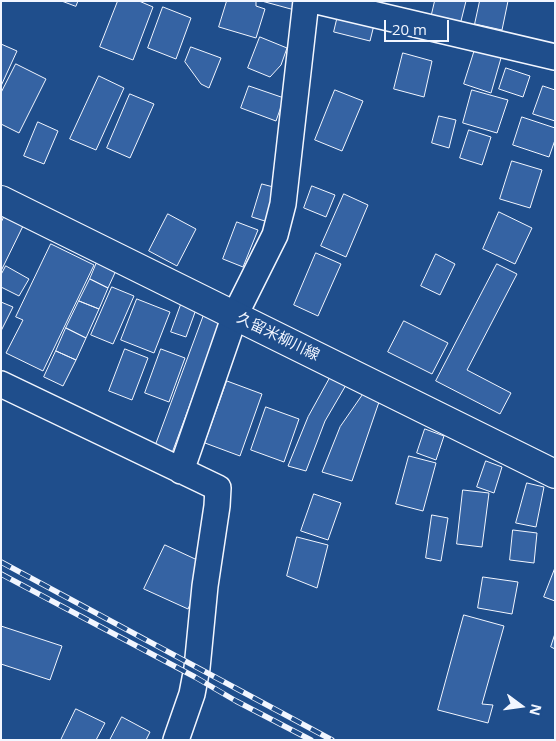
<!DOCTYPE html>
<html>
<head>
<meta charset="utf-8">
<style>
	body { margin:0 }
	#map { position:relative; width:556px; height:741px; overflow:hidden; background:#1f4e8c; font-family:"Open Sans",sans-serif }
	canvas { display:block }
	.frame { position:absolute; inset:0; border:2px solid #f2f6ff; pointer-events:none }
	.north { position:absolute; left:496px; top:681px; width:50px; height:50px; -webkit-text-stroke:4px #1f4e8c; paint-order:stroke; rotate:104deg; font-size:14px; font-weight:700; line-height:20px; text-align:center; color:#f2f6ff }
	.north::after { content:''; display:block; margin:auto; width:18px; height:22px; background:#f2f6ff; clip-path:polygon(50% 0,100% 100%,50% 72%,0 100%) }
	.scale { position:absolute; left:384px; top:20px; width:65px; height:22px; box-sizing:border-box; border:2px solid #f2f6ff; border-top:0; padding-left:6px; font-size:15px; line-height:18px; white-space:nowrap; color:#f2f6ff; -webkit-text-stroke:4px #1f4e8c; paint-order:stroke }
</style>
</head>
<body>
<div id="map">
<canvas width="556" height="741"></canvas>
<div class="frame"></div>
<div class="north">N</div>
<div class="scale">20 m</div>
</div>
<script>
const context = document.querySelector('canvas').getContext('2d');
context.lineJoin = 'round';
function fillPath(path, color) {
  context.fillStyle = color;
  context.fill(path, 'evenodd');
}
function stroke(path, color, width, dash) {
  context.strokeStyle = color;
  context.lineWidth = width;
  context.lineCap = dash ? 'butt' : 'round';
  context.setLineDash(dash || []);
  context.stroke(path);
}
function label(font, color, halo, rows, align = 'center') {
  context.font = font + ' "Open Sans","Noto Sans JP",sans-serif';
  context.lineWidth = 4;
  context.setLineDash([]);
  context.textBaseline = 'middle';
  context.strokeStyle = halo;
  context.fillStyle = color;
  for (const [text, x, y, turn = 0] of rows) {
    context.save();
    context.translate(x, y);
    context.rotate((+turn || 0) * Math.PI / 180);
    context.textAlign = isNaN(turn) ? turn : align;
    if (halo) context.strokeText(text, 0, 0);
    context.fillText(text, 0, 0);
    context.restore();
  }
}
const building = new Path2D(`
	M62,1h16l-2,5z
	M118,1h21l14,6 -20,53 -33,-13z
	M227,1h29v5l9,3 -9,29 -37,-11z
	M262,1h36l-2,9z
	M435,1h31l-6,24 -29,-7z
	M480,1h28l-6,29 -27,-6z
	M163,7l28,11 -15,41 -28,-11z
	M339,11l36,10 -5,20 -36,-9z
	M260,37l27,11 -6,17 -11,12 -22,-9z
	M477,43l26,8 -12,42 -27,-9z
	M1,44l16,7 -16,35z
	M191,47l30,11 -12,30 -8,-4 -16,-22z
	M403,53l29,8 -8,36 -30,-8z
	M16,64l30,15 -27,54 -18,-9v-31z
	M506,68l24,8 -7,21 -24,-8z
	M99,76l25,12 -28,62 -26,-11z
	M249,86l35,12 -8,23 -35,-13z
	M543,86l12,4v31l-22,-7z
	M335,90l28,11 -21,50 -27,-11z
	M472,90l36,10 -11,33 -34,-10z
	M130,94l24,10 -24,54 -23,-10z
	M439,116l17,4 -7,28 -17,-5z
	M522,117l33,11v12l-6,17 -36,-12z
	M38,122l20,9 -14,33 -20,-8z
	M469,130l22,7 -9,28 -22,-7z
	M512,161l30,9 -12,38 -30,-9z
	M262,184l15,4 -9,34 -16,-5z
	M312,186l23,9 -9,22 -22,-9z
	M344,194l24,11 -22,52 -25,-11z
	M499,212l33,16 -17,36 -32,-15z
	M168,214l28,15 -19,37 -28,-15z
	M4,217l19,9 -22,45v-48z
	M237,222l21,8 -15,37 -20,-8z
	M51,244l43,21 -51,106 -37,-18 17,-33 -7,-3z
	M316,253l25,11 -23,52 -24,-11z
	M436,254l19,10 -15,31 -19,-9z
	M100,255l19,9 -11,24 -18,-9z
	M497,264l20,10 -50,96 44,23 -11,21 -64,-33z
	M6,266l23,13 -10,17 -18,-9v-12z
	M90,279l18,9 -9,21 -20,-8z
	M112,287l22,9 -21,48 -22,-9z
	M137,299l33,13 -16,41 -33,-13z
	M183,299l15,5 -12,33 -15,-5z
	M79,301l20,8 -13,29 -20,-10z
	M1,302l12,5 -12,24z
	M205,312l17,6 -50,135 -17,-6z
	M404,321l44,22 -16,31 -44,-22z
	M66,328l20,10 -10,22 -20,-9z
	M125,349l23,9 -16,42 -23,-9z
	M161,349l24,9 -16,44 -24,-9z
	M56,351l20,9 -13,26 -19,-9z
	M331,376l15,9 -21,36 -19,50 -18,-5 20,-49z
	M227,381l35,13 -22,62 -35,-13z
	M364,393l15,9 -27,79 -30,-9 18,-45z
	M266,407l33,12 -15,43 -33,-12z
	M425,429l19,7 -8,24 -19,-7z
	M409,456l27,7 -13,48 -27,-7z
	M486,461l16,6 -8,26 -17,-6z
	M527,483l17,4 -8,40 -20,-4z
	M463,490l26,3 -7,54 -25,-3z
	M314,494l27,9 -13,37 -27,-9z
	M432,515l16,3 -7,43 -15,-3z
	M513,530l24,3 -3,30 -24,-3z
	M297,537l31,8 -11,43 -30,-12z
	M165,545l43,20 -20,44 -44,-20z
	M555,568v33l-11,-4z
	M483,577l35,5 -6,32 -34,-6z
	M464,615l40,11 -22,78 11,1 -5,18 -50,-13z
	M1,626l61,20 -12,34 -49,-16z
	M555,634v15l-4,-2z
	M76,709l29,14 -9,17h-35z
	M122,717l28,15 -4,8h-36z`);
const minor = new Path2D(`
	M317,1l238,56
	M1,384l217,104 -1,18 -12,80 -8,82 -5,26 -16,46
	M181,471l54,-156 40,-80 8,-31 23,-203`);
const major = new Path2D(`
	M1,200l554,274`);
const rail = new Path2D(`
	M1,562l331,178
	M1,574l194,103 41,24 75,39`);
const streetNames = [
	["久留米柳川線",278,337,26]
];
fillPath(building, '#3563a3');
stroke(building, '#f2f6ff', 1);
stroke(minor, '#f2f6ff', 28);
stroke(major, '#f2f6ff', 30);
stroke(minor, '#1f4e8c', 25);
stroke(major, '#1f4e8c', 28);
stroke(rail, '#f2f6ff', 5.5);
stroke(rail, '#1f4e8c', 4, [11]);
label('15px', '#f2f6ff', '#1f4e8c', streetNames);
</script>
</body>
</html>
